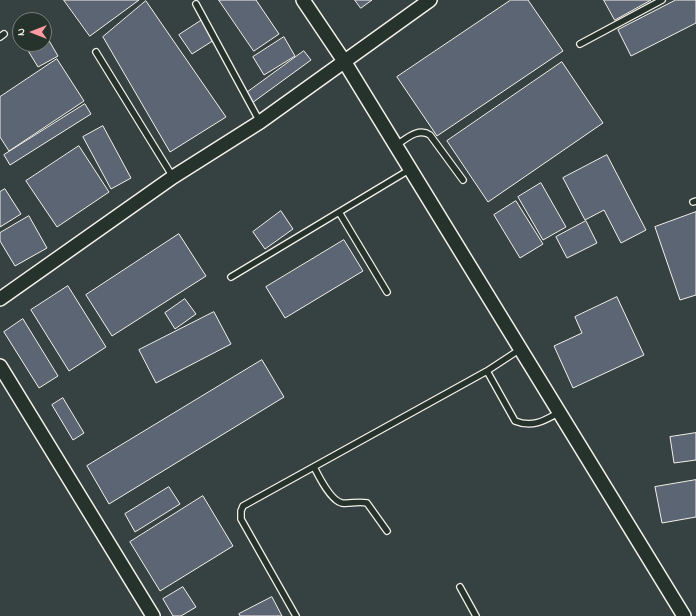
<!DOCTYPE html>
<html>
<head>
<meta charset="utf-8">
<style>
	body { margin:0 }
	#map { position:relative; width:696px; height:616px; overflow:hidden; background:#26332d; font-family:"Indie Flower",sans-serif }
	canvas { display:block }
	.north { position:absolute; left:12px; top:12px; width:40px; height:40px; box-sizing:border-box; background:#26332d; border:1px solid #787f78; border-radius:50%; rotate:270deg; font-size:11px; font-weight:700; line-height:16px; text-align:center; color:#f4f1e8 }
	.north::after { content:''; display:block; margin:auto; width:14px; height:18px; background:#ff9aa2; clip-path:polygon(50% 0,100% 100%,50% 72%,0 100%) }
</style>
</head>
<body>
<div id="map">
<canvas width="696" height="616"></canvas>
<div class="north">N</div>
</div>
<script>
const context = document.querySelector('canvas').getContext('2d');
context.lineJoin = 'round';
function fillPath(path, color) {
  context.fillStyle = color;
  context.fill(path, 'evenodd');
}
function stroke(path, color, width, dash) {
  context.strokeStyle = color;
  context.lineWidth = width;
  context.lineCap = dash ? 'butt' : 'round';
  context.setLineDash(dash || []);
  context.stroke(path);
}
const built = new Path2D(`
	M0,0h696v616h-696zM20,20h24v24h-24z`);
const building = new Path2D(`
	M64,0h75l-49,36z
	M219,0h37l23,34 -25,17z
	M355,0h17l-11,8z
	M511,0h17l35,51 -126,85 -40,-59z
	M604,0h47l-36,20z
	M676,0h20v23l-65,33 -13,-26z
	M146,1l80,116 -56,35 -67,-115z
	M202,20l12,20 -22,14 -13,-19z
	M44,32l14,24 -20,11 -14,-23h20z
	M284,37l11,19 -31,19 -11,-18z
	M304,51l7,9 -59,43 -7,-9z
	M57,59l27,42 -75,50 -9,-14v-40z
	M562,62l41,61 -115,79 -41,-61z
	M85,104l6,10 -81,51 -6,-10z
	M103,126l28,52 -20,11 -28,-52z
	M79,146l30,46 -52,35 -31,-46z
	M607,155l39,75 -25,13 -17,-33 -19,10 -22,-42z
	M541,183l25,44 -23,13 -25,-43z
	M5,189l16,25 -21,13v-35z
	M516,201l27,43 -23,14 -26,-43z
	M281,211l12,18 -28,20 -12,-17z
	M696,212v83l-16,5 -25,-73z
	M29,216l18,32 -32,18 -15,-25v-8z
	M586,221l11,22 -30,15 -11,-21z
	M179,234l27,42 -94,60 -26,-41z
	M344,240l19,31 -78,47 -19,-31z
	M68,286l38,61 -37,24 -38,-61z
	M617,297l27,58 -71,33 -19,-42 28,-13 -7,-16z
	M185,299l11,15 -21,15 -10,-16z
	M214,312l17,32 -75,39 -17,-33z
	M23,319l35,57 -19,12 -35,-56z
	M262,360l22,37 -175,107 -22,-38z
	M63,398l21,35 -11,7 -21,-35z
	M696,433v27l-22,3 -4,-26z
	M696,480v37l-34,6 -7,-36z
	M169,487l11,17 -45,28 -10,-18z
	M203,496l30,50 -73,45 -30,-49z
	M183,587l13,20 -15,9h-8l-10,-17z
	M272,597l10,19h-42l-1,-2z`);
const service = new Path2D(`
	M196,4l64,118
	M0,37l4,-3
	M580,44l82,-44
	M96,52l77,125
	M395,146c11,-7 23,-19 35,-11l33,45
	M693,202l3,-1
	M339,212l48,80
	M231,277l178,-107
	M487,371l28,50c17,7 29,0 43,-8
	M314,467c5,10 17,34 28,36 8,1 16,-2 25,0l20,28
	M460,587l16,29
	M296,616l-55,-97v-8l2,-5 244,-135 32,-21`);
const tertiary = new Path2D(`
	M303,0l41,61 340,555
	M0,299l173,-122 87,-55 170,-122
	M0,366l153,250`);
fillPath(built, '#364242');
fillPath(building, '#5c6573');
stroke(building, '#f4f1e8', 1);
stroke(service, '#f4f1e8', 8);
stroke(tertiary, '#f4f1e8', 16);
stroke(service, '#26332d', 5.5);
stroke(tertiary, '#26332d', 13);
</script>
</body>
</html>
